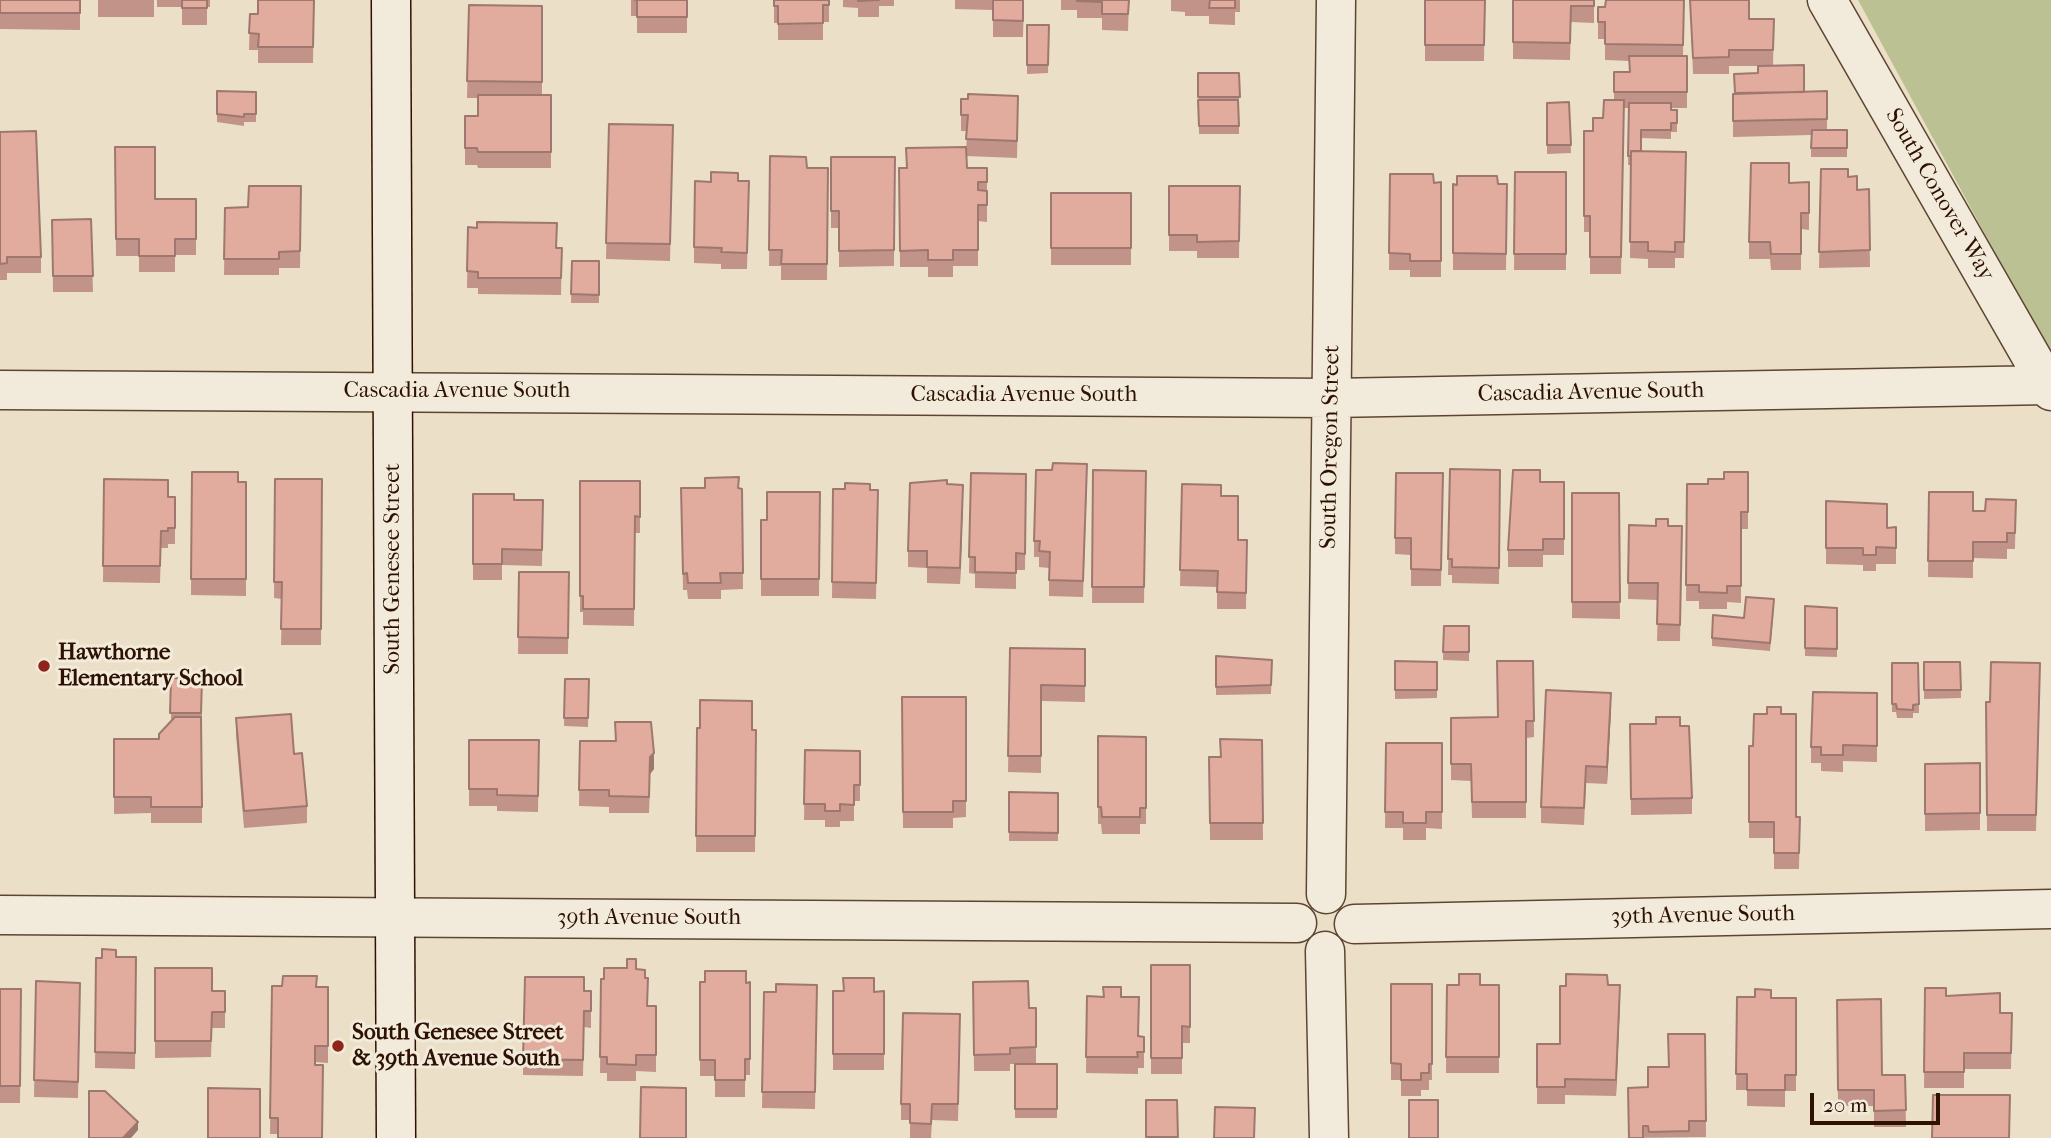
<!DOCTYPE html>
<html>
<head>
<meta charset="utf-8">
<style>
	body { margin:0 }
	#map { position:relative; width:2051px; height:1138px; overflow:hidden; background:#ebe0c7; font-family:"IM FELL French Canon",serif }
	canvas { display:block }
	.scale { position:absolute; left:1810px; top:1093px; width:130px; height:32px; box-sizing:border-box; border:4px solid #2e1100; border-top:0; padding-left:9px; font-size:21px; line-height:24px; white-space:nowrap; color:#2e1100; -webkit-text-stroke:5px #f2ebdb; paint-order:stroke }
</style>
</head>
<body>
<div id="map">
<canvas width="2051" height="1138"></canvas>
<div class="scale">20 m</div>
</div>
<script>
const context = document.querySelector('canvas').getContext('2d');
context.lineJoin = 'round';
function fillPath(path, color) {
  context.fillStyle = color;
  context.fill(path, 'evenodd');
}
function stroke(path, color, width, dash) {
  context.strokeStyle = color;
  context.lineWidth = width;
  context.lineCap = dash ? 'butt' : 'round';
  context.setLineDash(dash || []);
  context.stroke(path);
}
function label(font, color, halo, rows, align = 'center') {
  context.font = font + ' "IM FELL French Canon",serif';
  context.lineWidth = 6;
  context.setLineDash([]);
  context.textBaseline = 'middle';
  context.strokeStyle = halo;
  context.fillStyle = color;
  for (const [text, x, y, turn = 0] of rows) {
    context.save();
    context.translate(x, y);
    context.rotate((+turn || 0) * Math.PI / 180);
    context.textAlign = isNaN(turn) ? turn : align;
    if (halo) context.strokeText(text, 0, 0);
    context.fillText(text, 0, 0);
    context.restore();
  }
}
const green = new Path2D(`
	M1858,0h193v356z`);
const street = new Path2D(`
	M1827,0l224,391
	M0,390l1331,8 717,-13
	M1326,894l10,-894
	M0,915l1297,8
	M1354,924l697,-15
	M1325,951l4,187`);
const secondary = new Path2D(`
	M391,0l5,1138`);
const wall = new Path2D(`
	M0,0h80v30l-80,-1z
	M98,0h56v17h-56z
	M157,0h53v7h-3v18h-25v-18h-25z
	M314,0l-1,63h-55v-13h-9l1,-36h8z
	M631,0h56v33h-50v-17h-6z
	M774,0h55v22h-6v18h-45v-17h-4z
	M843,0h51v6h-15v11h-21v-9l-15,-1z
	M955,0h69l-1,37h-30v-27l-38,-1z
	M1061,0h68l-1,31 -26,-1v-12h-25v-8h-16z
	M1171,0h69v12h-5v13l-26,-1v-8h-24v-4l-14,-1z
	M1425,0h60l-1,61h-59z
	M1513,0h81v23l-23,-1 -1,38 -57,-1z
	M1684,0l-1,56h4v52h-16v2h6v22h-6v7l-30,-1v13l45,1 -2,106h-9v10h-27v-9l-18,-1 1,-93h-3l1,-57h-5l-3,166h-31v-42h-6v-101h9l10,-13 11,-18v-28h15v-11l-24,-1v-21h-7v-32z
	M1690,0h59v19h25l-1,47 31,26 23,-1v39h20v27h-36v-22l-78,2v-43l25,-21 3,-7h-32v8h-36z
	M469,5l73,1v89h9v73h-73l-1,-3h-12v-49h13v-18h-11z
	M1027,25h22l-1,48 -21,1z
	M1198,73h41v61h-40z
	M217,91l39,1v30h-12v4l-27,-4z
	M961,99l57,13 -1,46 -51,-2 1,12h20v54l-9,-1v45h-25v11h-25v-10h-28l-1,-99h7l60,-14 1,-23h-6z
	M1569,102l2,51 -24,1v-51z
	M609,124l64,1 -3,136 -64,-2z
	M0,132l41,125v16h-34v7h-7z
	M115,147l40,52h41v56h-21v17h-36v-16h-23z
	M770,156l37,12h21l-1,112h-46v-14h-12z
	M831,157h64l-1,109 -55,1v-39h-8z
	M1821,169l27,8 9,13 12,-1 1,78 -51,1z
	M1515,172h51v98h-52z
	M1390,174l44,9 7,-1v95h-31v-7h-21z
	M738,181h11l-2,88h-26v-5l-27,-1v-16l17,-65z
	M1809,182v48l-8,-1v41h-30l-1,-11h-21v-17l40,-59z
	M1453,184h54l-1,86h-53z
	M301,186l-1,82h-21v7h-55l1,-67 23,-1z
	M1169,186h71l-1,72h-42v-7h-28z
	M1051,193h80v72h-80z
	M91,219l2,73h-40l-1,-72z
	M468,227l88,21h6l-1,47 -83,-1v-6h-11z
	M572,261h27v42h-28z
	M1450,469l50,1 -1,114 -47,-1v-8h-4z
	M1052,470l35,11 -4,116 -34,-1v-28l-10,-1v-10h-5v-16z
	M1093,470l53,1 -2,132h-52z
	M192,472l46,10h8v114l-55,-1z
	M1748,472v57h-7v74l-14,-1v7h-28v-8h-13l1,-117h21z
	M971,473l55,1 -1,96h-9v19l-41,-1v-14l-6,-1z
	M1443,473l-2,113h-30v-31l-16,-1v-16z
	M104,479l64,18h7v47h-7v4h-7l-1,35 -57,-1z
	M275,479h47l-1,166h-40l1,-46 -8,-1z
	M580,481h60v52h-5l-1,93 -51,-1v-13h-3z
	M1540,482h24v73h-21v12h-35v-17z
	M947,484l16,17 -3,83 -33,-1v-15l-19,-1v-16z
	M1182,484l39,12 17,44h9l-1,69h-29v-22l-37,-1z
	M681,488l61,1 1,100 -22,1v9h-33l-1,-9h-4z
	M833,489l45,1 -2,109 -44,-1z
	M820,492l-1,104h-58v-76h6z
	M1929,492l44,19h12l31,-11 -1,49h-8v10l-34,-1v20l-45,-1z
	M1572,493h47l1,126 -48,-1z
	M473,494l41,6h29l-1,66 -40,-1v15h-29z
	M1826,501l61,27 9,-1v37h-20v7h-13v-6l-37,-1z
	M1629,525l53,1 -2,115h-23l1,-41 -30,-1z
	M519,572h50l-1,82h-50z
	M1805,606l32,2v49l-32,-1z
	M1774,608l-4,43 -58,-5v-8l32,-20z
	M1444,626h25v35l-26,-1z
	M1010,648l75,1v53l-44,-1v72l-33,-1z
	M1216,656l56,4 -1,34 -55,1z
	M1395,661l42,1v36l-42,1z
	M1533,661l1,76 -8,1v80h-54l-1,-37 -20,-1v-62l46,-1z
	M1924,662h36l1,36 -37,1z
	M1892,663h26l1,50h-6v5h-16l-1,-6h-4z
	M171,678l31,1v144h-51v-10l-37,1v-75h45l12,-18z
	M565,679h24l-1,48 -24,-1z
	M2040,679l-4,152h-49l-1,-129h4z
	M1877,693v69l-34,-1v11l-22,-1v-8h-10v-16z
	M902,697h64v120l-13,1v10h-50z
	M1767,707l14,7 15,103h4l-1,52h-25v-31h-25v-92h4l14,-32z
	M1611,709l-4,75 -21,-1 -2,42 -43,-2v-16z
	M236,718l58,36 13,52v17l-63,5 -8,-93z
	M1630,724l50,2 12,72v16l-61,1z
	M697,728l59,2 -1,122h-59z
	M1098,736l48,1v87h-6v10h-38l-1,-10h-3z
	M469,740h70l-1,72 -41,-1v-5h-28z
	M1262,740l1,100h-53l-1,-83h11z
	M580,741l74,28 -4,5 -1,39h-40v-6l-30,-1z
	M1386,743h56v86l-16,-1v12h-23v-12h-18z
	M805,750l55,1v50h-6v20h-14v6h-15v-7h-21z
	M1980,763v67l-55,1v-67z
	M1009,792l49,1v48h-49z
	M116,957h20l-1,112 -40,-1 1,-110z
	M1151,965h39v78h-8v31h-31z
	M155,968l57,23h13v37h-13l-1,29 -56,1z
	M636,969l9,9 2,28h9v66l-20,-1v10h-29v-8h-7l1,-94h3z
	M525,977l59,14 7,17v20l-7,-1 -1,49 -60,-1z
	M36,981l44,2 -2,115 -44,-1z
	M700,982h50v93h-5v22h-30v-21h-15z
	M973,982l56,26h7v56h21v54h-42v-54h-5v7h-36z
	M1391,984h41v96h-3v10h-8v6h-20v-16h-10z
	M817,985l-2,124 -53,-1 2,-116h12z
	M1447,985h52v88h-53z
	M1608,985l12,17 -4,94 -51,-1v9h-28v-60h23z
	M272,986l56,1v76l-13,-1 -37,72h-8z
	M1103,987l18,10 17,39 6,1v31h-6v6l-52,-1 1,-77 16,1z
	M1925,988l75,25h12l-1,56h-47v19h-40z
	M0,989h21l-1,114h-20z
	M833,991h51v79h-51z
	M1737,997l59,1v93h-11v16l-38,-1v-16h-11z
	M1837,1000l45,75h23l1,52h-32v-21h-36z
	M960,1030l-2,91 -26,-1 -1,18h-21v-18h-9v-16z
	M1705,1034l1,103 -77,1 19,-51z
	M1146,1100h31l1,38h-32z`);
const shadedWall = new Path2D(`
	M963,485v16l-3,83v-16z
	M1611,693v16l-4,75v-17z
	M654,753v16l-4,5 -1,39 1,-56z
	M1620,985v17l-4,94v-16z
	M138,1122v8l-7,8h-8z`);
const building = new Path2D(`
	M0,0h80v13h-80z
	M182,0h25v8h-25z
	M258,0h56l-1,47h-55l1,-13 -10,-1 1,-19h8z
	M635,0h52v17h-50v-17z
	M774,0h55v5h-6v18l-45,1v-18h-4z
	M858,0h21l-21,1z
	M993,0h30v21l-30,-1z
	M1077,0h52l-1,14h-26v-12l-25,-1z
	M1210,0h25v8h-26z
	M1425,0h60l-1,45h-59z
	M1513,0h81v6h-23l-1,37 -57,-1z
	M1606,0h78l-1,45 -78,-1v-22h-7v-15h7z
	M1690,0h59v19h25l-1,31h-44v7l-36,1z
	M469,5l73,1v76l-75,-1z
	M1027,25h22l-1,40h-21z
	M1629,56h58v36h-73v-20h16z
	M1804,65v27l-69,1 -1,-19 24,-1v-7z
	M1198,73h41l1,24h-42z
	M217,91l39,1v22h-12v3l-27,-3z
	M1827,91v28l-94,2v-27z
	M968,94l50,2 -1,45 -51,-2 2,-24h-7v-16h7z
	M478,95h73v57h-73l-1,-4h-12v-32h13z
	M1198,100h40l1,26h-40z
	M1604,100h20l-3,157h-31v-41h-6v-85h9v-13h10z
	M1569,102l2,43h-24v-42z
	M1629,103h42v7h6v13h-6v7h-30v21h-10v5h-3z
	M609,124l64,1 -3,119 -64,-1z
	M1812,130h35v18h-36z
	M36,131l5,126h-34v6l-7,1v-132z
	M115,147h40v52h41v40h-21v17h-36v-17h-23z
	M966,147l1,21h20v14h-9v8l9,1v14h-9v45h-25v10h-25v-10l-28,1 -1,-83h8l-1,-20z
	M1631,151l55,1 -2,90h-9v10l-27,-1v-9h-18z
	M770,156l36,1 1,11h21l-1,96h-46l1,-14h-13z
	M831,157h64l-1,93 -55,1v-40h-8z
	M1751,163h38v20l20,-1v31h-8v41h-30l-1,-12h-21z
	M1821,169h27v8l9,-1v14l12,-1 1,61 -51,2z
	M711,172l27,1v8h11l-2,72 -26,-1 1,-4 -28,-1 1,-66 16,1z
	M1515,172h51v82h-52z
	M1390,174h43l1,9 7,-1v79h-31v-7l-21,-1z
	M1457,176h40l1,8h9l-1,70 -53,-1v-69l4,1z
	M249,186h52l-1,65 -21,1v7h-55l1,-51 23,-1z
	M1169,186h71l-1,55 -42,1v-7h-28z
	M1051,193h80v55h-80z
	M91,219l2,57h-40l-1,-56z
	M477,222l80,1 -1,25h6l-1,30h-83v-6l-11,-1 1,-44 9,1z
	M572,261h27v34l-28,-1z
	M1053,463l34,1 -4,117 -34,-1 1,-28 -11,-1 1,-10h-6l2,-71h16z
	M1450,469l50,1 -1,98 -47,-1v-8h-4z
	M1093,470l53,1 -2,116h-52z
	M1513,470h27v12h24v57h-21v11h-35z
	M192,472h46v10h8v97h-55z
	M1724,472h24v40h-7v74h-14v7l-28,-1v-7h-13l1,-101h21v-5h16z
	M971,473l55,1 -1,80 -9,-1v20l-41,-1v-15h-6z
	M1396,473h47l-2,97 -30,-1v-31h-16z
	M739,477l-1,11 4,1 1,84h-23l1,10h-33l-1,-10 -4,1 -2,-86h24v-10z
	M104,479l64,1v17h7v31h-7v3h-7l-1,35h-57z
	M275,479h47l-1,150h-40l1,-47h-8z
	M947,480v4l16,1 -3,83 -33,-1v-16h-19l2,-68z
	M580,481h60v36l-5,-1 -1,93h-51v-13h-3z
	M845,483l25,1v6h8l-2,93 -44,-1 1,-93h12z
	M1182,484l39,1v11h17v44h9l-1,53 -29,-1 1,-21 -38,-1z
	M767,492h53l-1,87h-58v-59h6z
	M1929,492h44v19h12l1,-12 30,1 -1,33h-8v9h-34v19h-45z
	M1572,493h47l1,109h-48z
	M473,494h41v6h29l-1,50 -40,-1v15h-29z
	M1826,501l61,3v24l9,-1v21l-20,-1v8h-13v-7h-37z
	M1656,519h12v7h14l-2,99 -23,-1 1,-41h-30l1,-58 27,1z
	M519,572h50l-1,66 -50,-1z
	M1746,597l28,2 -4,44 -58,-5 1,-23 31,3z
	M1805,606l32,2v41l-32,-1z
	M1444,626h25v26h-26z
	M1010,648l75,1v37l-44,-1v71h-33z
	M1216,656l56,4 -1,25 -55,2z
	M1395,661l42,1v28h-42z
	M1497,661h36l1,60h-8v81h-54l-1,-38h-20v-46l47,-1z
	M1924,662h36l1,28h-37z
	M1991,662l49,1 -4,152h-49l-1,-113h4z
	M1892,663h26l1,41 -6,1v5l-16,-1 -1,-5h-4z
	M171,678l31,1 -1,34h-31z
	M565,679h24l-1,39h-24z
	M1546,690l65,3 -4,74 -21,-1 -2,42 -43,-1z
	M1813,692l64,1v53l-34,-1v10h-22v-8h-10z
	M902,697h64v104h-13v11h-50z
	M700,700l52,1v29h4l-1,106h-59l1,-108h3z
	M1767,707h14v7h15v103h4l-1,36h-25v-31h-25v-76h4l1,-32h13z
	M291,714l3,40 8,-1 5,53 -63,5 -8,-93z
	M175,717h26l1,90h-51v-10h-37v-58h45v-5z
	M1656,717h24v9h9l3,72 -61,1 -1,-75h26z
	M615,722h36l3,31 -4,4 -1,40 -40,-1v-6h-30l1,-49h36z
	M1098,736l48,1v71h-6v9h-38l-1,-10h-3z
	M1220,739l42,1 1,83h-53l-1,-66h12z
	M469,740h70l-1,56 -41,-1v-6h-28z
	M1386,743h56v69h-16v11h-23v-11h-18z
	M805,750l55,1v34h-6v20l-14,-1v7h-15v-7h-21z
	M1980,763v50l-55,1v-50z
	M1009,792l49,1v40l-49,-1z
	M102,949l14,1v7h20l-1,96 -40,-1 1,-94h6z
	M627,959h9v10l9,1v8h3l-1,28h9v49h-20v10l-29,-1v-7h-7l1,-78h3v-11h23z
	M1151,965h39v62l-8,-1v32h-31z
	M155,968h57v23h13v21h-13l-1,29h-56z
	M705,971h41v12l4,-1v77h-5v21h-30v-20h-15v-78h5z
	M1459,974h21v11h19v72h-53l1,-72h12z
	M1566,974l41,1 1,10h12l-4,95 -51,-1v8h-28v-43h23v-58h6z
	M283,976h34l-1,11h12v59h-13v19h8l-1,73h-44v-20h-8l2,-132h10z
	M525,977h59v14h7v20h-7l-1,49 -60,-1z
	M843,978h31v14l10,-1v63h-51v-63h11z
	M36,981l44,2 -2,99 -44,-2z
	M1028,981l1,27h7v39l-26,1v6l-36,1 -1,-73z
	M776,984l41,1 -2,107h-53l2,-100h12z
	M1391,984h41v80h-3v9h-8v7h-20v-16l-10,-1z
	M1103,987h18v10h18l-1,39 6,1v15h-7l1,5h-52l1,-61 17,1z
	M1925,988h21v8l54,-3v20h12l-1,40h-47v19h-40z
	M0,989h21l-1,97h-20z
	M1755,989l16,1v8h25v77h-11v15h-38v-16h-11l1,-77h18z
	M1881,999l1,76h23l1,35 -32,1v-21h-36l-1,-90z
	M903,1013l57,1 -2,90h-26l-1,20 -21,-1v-19h-9z
	M1668,1034h37l1,87h-17v10l-40,1 -1,-6h-5v12h-14l-1,-50 20,-1v-20h21z
	M1015,1064h42v45h-42z
	M641,1087l45,1v50h-46z
	M208,1088l52,1v49h-52z
	M89,1091h16l33,31 -15,16h-34z
	M1933,1095h77l-1,43h-77z
	M1146,1100h31l1,37h-32z
	M1409,1100h29v38h-29z
	M1215,1107l40,1 -1,30h-40z`);
const markers = [
	[44,666,7,"#8f2418"],
	[338,1046,7,"#8f2418"]
];
const streetNames = [
	["South Conover Way",1939,195,60],
	["Cascadia Avenue South",457,391],
	["Cascadia Avenue South",1591,393,-1],
	["Cascadia Avenue South",1024,395],
	["South Oregon Street",1331,447,-89],
	["South Genesee Street",393,569,-90],
	["39th Avenue South",1703,916,-1],
	["39th Avenue South",649,918]
];
const poiNames = [
	["Hawthorne",58,653],
	["Elementary School",58,679],
	["South Genesee Street",352,1033],
	["& 39th Avenue South",352,1059]
];
fillPath(green, '#bbc193');
stroke(street, '#5d4532', 41);
stroke(secondary, '#2e1100', 41);
stroke(street, '#f2ebdb', 38);
stroke(secondary, '#f2ebdb', 38);
fillPath(wall, '#c29388');
fillPath(shadedWall, '#9e786f');
fillPath(building, '#e1ab9e');
stroke(building, '#9e786f', 2);
for (const [x, y, r, color] of markers) {
  const dot = new Path2D();
  dot.arc(x, y, r, 0, 2 * Math.PI);
  context.fillStyle = color;
  context.fill(dot);
  stroke(dot, '#f2ebdb', 2.5);
}
label('23px', '#2e1100', '#f2ebdb', streetNames);
label('bold 23px', '#2e1100', '#f2ebdb', poiNames, 'left');
</script>
</body>
</html>
